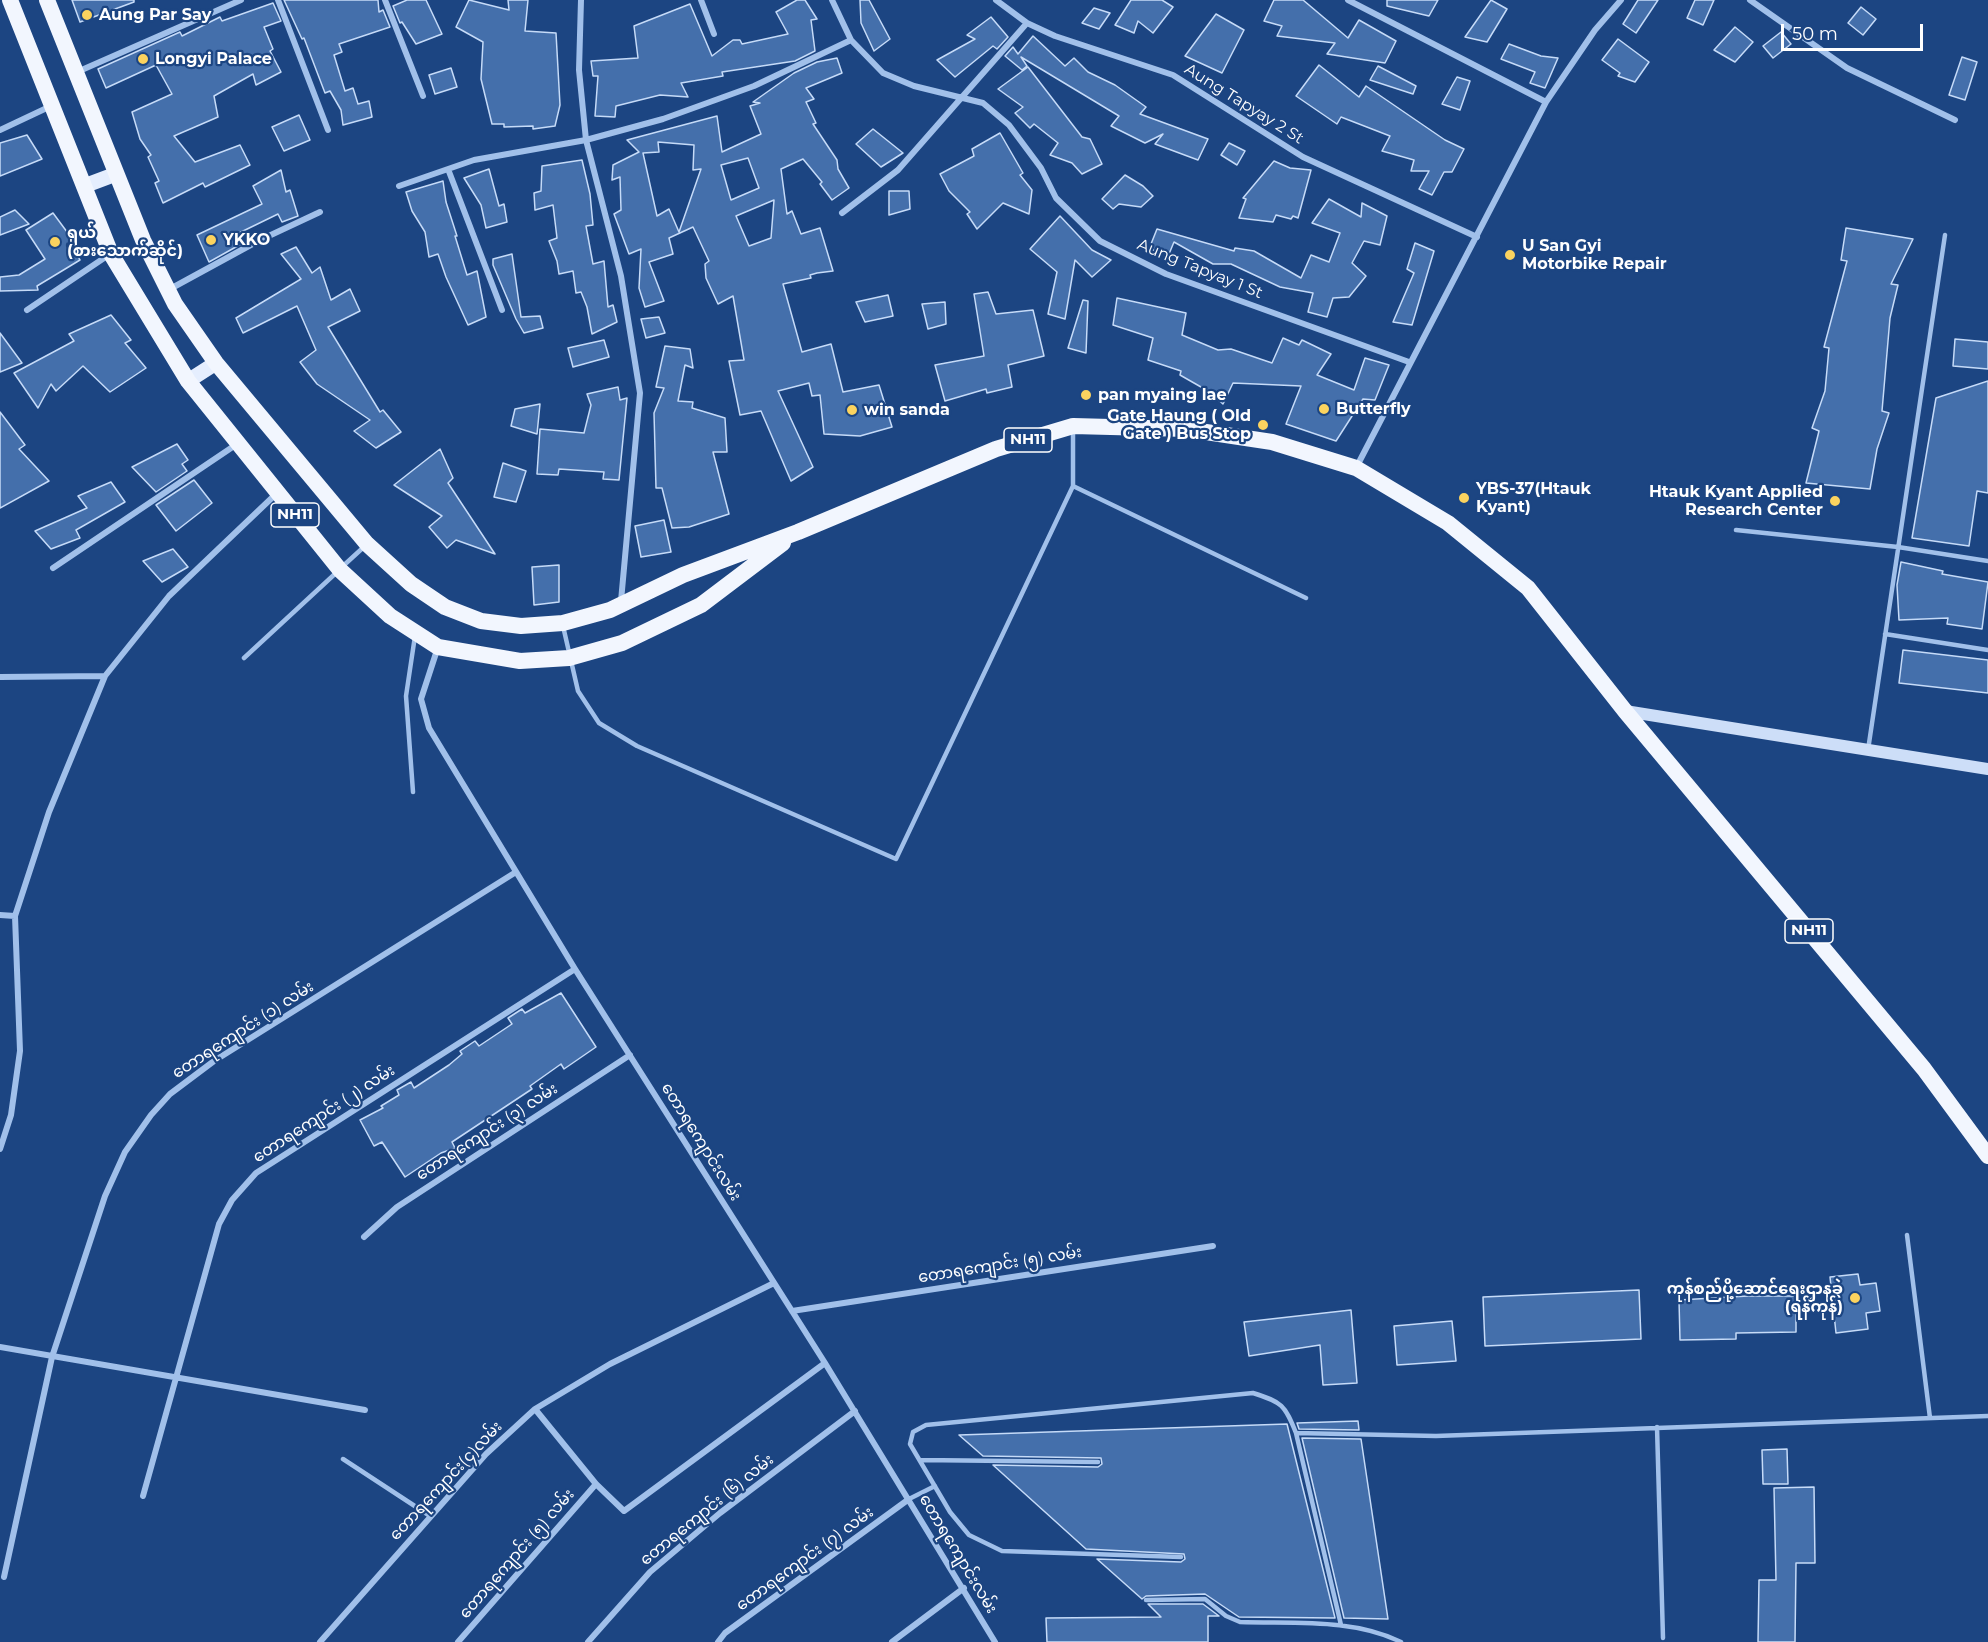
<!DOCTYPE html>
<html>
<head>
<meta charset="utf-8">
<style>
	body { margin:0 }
	#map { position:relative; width:1988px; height:1642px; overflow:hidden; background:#1c4582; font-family:Montserrat,sans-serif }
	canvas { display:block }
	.scale { position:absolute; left:1781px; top:24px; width:142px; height:27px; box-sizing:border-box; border:3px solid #fff; border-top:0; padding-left:8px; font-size:18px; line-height:21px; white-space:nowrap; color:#fff; -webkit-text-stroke:4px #1c4582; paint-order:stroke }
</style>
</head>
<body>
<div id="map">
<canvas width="1988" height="1642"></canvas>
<div class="scale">50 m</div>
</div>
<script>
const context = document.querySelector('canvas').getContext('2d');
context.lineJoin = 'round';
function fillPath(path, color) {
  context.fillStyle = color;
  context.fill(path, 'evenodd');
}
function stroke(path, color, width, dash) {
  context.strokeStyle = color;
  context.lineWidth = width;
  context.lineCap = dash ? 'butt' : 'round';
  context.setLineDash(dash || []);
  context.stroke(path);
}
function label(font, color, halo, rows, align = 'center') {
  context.font = font + ' Montserrat,"Noto Sans Myanmar",sans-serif';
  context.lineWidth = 4.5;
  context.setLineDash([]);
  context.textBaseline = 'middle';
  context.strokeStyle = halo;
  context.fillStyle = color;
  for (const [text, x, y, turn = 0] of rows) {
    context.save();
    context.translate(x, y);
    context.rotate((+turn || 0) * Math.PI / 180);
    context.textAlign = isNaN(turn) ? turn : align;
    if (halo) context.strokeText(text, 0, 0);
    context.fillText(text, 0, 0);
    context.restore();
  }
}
const building = new Path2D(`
	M72,0h62v2l-54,20z
	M284,0h94l1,12 4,-2 7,17 -51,17 3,8 -8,3 11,36 8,-3 5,16 11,-3 3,16 -29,8 -2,-15 -11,-19 -5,2 -21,-55 -2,1z
	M407,0h19l16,34 -26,10 -14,-22 -2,1 -7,-17z
	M469,0l40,10 -1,-10h20l-3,31 31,2 4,72 -5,21 -22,3v-3l-29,1v-3h-12l-11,-45 2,-37 -27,-15z
	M797,0h8l12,19 -6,1 4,31 -20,10 -73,11 1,4 -42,7 7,14 -28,-2 -44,11 -1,11 -20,-1 3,-40h-5l-2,-15 47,-3 -4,-32 56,-22 22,52 21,-16h7l2,4 46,-10 -12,-22z
	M860,0h9l21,39 -16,12 -13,-28z
	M1131,0h31l11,7 -20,26 -15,-12 -4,12 -19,-8z
	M1274,0h29l45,38 11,-18 37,21 -11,22 -58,-9 8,-11 -58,-7 5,-10 -18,-5z
	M1387,0h51l-9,16 -42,-10z
	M1491,0l16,9 -20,33 -22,-5z
	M1638,0h20l-22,33 -13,-9z
	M1695,0h19l-11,25 -16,-7z
	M273,3l8,18 -17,6 9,22 -3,2 11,21 -25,13 -3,-11 -39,22 4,21 -44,19 21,26 45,-17 10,20 -45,22 -2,-4 -40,20 -8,-20 4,-2 -11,-24 3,-2 -11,-16 -8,-27 40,-18 -16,-29 -50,23 -8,-19 82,-37 2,4 38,-19 2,4z
	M1861,7l15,12 -13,16 -15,-12z
	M1094,8l16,5 -11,16 -17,-6z
	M1216,14l28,16 -22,43 -37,-17z
	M991,17l17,20 -11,12 -4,-3 -38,31 -18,-17 38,-21 -8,-4z
	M1735,27l18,15 -18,20 -21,-12z
	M1781,32l10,12 -18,14 -10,-12z
	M1033,36l32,30 9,-8 14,14 27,13 31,22 -6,7 68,25 -10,21 -43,-16 8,-10 -18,9 -34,-17 8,-10 -98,-59 6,9 -5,4 -17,-14 8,-9 5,7z
	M1618,39l31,23 -14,20 -17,-6 2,-3 -18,-13z
	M1509,44l32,12 17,2 -13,30 -15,-5 5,-11 -34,-13z
	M1962,57l15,5 -12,38 -16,-5z
	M837,58l5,15 -36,15 8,11 -8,3 10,21 -3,1 24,36 1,9 11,19 -17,12 -12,-16 2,-2 -19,-23 -22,10 6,45 5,-3 9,23 19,-6 13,43 -16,2 -7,2 1,3 -28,6 19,68 29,-8 12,48 36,-7 13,42 -32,9 -36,-2 -4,-39 -8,1 -3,-13 -31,8 35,76 -22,14 -30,-70 -21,4 -11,-54 15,-1 -11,-64 -15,8 -12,-26 -1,-14 4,-3 -16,-34 -24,11 4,16 -24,8 15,39 -19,6 -6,-19 2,-39 -12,5 -15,-40 7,-4 -1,-33 -8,3 1,-15 26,-13 -12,-12 90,-24 5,36 39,-18 -11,-28 10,-3 -7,-1 41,-29 23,-11zM658,142l36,3 -1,25 8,-1 -22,63 -10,-23 -12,7 -14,-63 16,-1zM748,158l11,30 -28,12 -10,-35zM774,200l-3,38 -22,8 -13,-30z
	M1319,65l40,32 7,-11 79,54 19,9 -12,23h-8l-12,23 -13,-6 10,-18h-18l3,-11 -32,-9 8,-15 -49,-19 -4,7 -41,-28z
	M1378,66l38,20 -3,8 -43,-14z
	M1028,67l54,70 8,2 12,25 -20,10 -10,-11 -22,-8 8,-12 -24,-19 -4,4 -15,-15 8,-6 -25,-18z
	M451,68l6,19 -22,7 -6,-19z
	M1457,77l13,4 -10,29 -18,-6z
	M299,115l11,25 -26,11 -12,-24z
	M873,129l30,24 -22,14 -25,-23z
	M1000,133l23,40 -3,2 12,15 -3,24 -26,-11 -26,26 -10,-15 3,-2 -21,-21 -9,-17 34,-18 -2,-7z
	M27,135l15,24 -42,17v-33z
	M1229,143l16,8 -8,14 -16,-10z
	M582,160l8,34 3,31 -7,1 7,38 11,-3 4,46 5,-2 4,17 -25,12 -5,-27 -6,-15 -5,1 -3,-22 -14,3 -2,-13 -8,-20 8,-3 -4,-33 -18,5 -1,-17 7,-2 1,-25z
	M1274,161l16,7 21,2 -13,48 -5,-2 -2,3 -15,-4 -3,7 -34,-4 7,-19 -3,-1z
	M489,169l10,37 5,-2 3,18 -21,6 -5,-23 -17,-27z
	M281,170l5,22 4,-2 8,26 -16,6 -4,-8 -39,19 4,10 -34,19 -12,-27 65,-31 -9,-18z
	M1125,175l18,11 10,10 -12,11 -22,-3 -6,5 -11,-10z
	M443,181l3,21 11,34h-2l12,39 10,-4 9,46 -18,8 -22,-48 -8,-23 -9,3 -4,-25 -13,-21 -6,-19z
	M889,191h20l1,18 -21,6z
	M1329,199l32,18 1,-14 25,13 -7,29 -16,-4 -12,22 14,13 -17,21 -16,1 -6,19 -19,-5 5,-19 -33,-6 -49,-23h-18l-39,-22 -5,12 -20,-5 8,-20 77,22 1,-3 19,3 47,27 10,-23 18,7 11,-29 -28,-10z
	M15,210l14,14 -29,11v-18z
	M53,213l20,27 -3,3 10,17 -43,26 1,4 -38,1v-14l19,-2 26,-16 -19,-29z
	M1060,216l32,34 19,10 -19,17 -17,-17 -10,59 -17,-5 9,-42 -27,-23z
	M1846,228l67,11 -22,45 7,1 -8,33 -8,93 7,2 -12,36 -7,40 -64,-6 13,-52 -7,-3 13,-37 4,-43 -5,-1 23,-86 -6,-1z
	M1415,243l19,8 -22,74 -19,-3 21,-49 -7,-4z
	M296,247l16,26 8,-6 11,33 19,-11 10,22 -32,16 52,85 3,-2 18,22 -25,16 -22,-17 16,-11 -53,-36 -17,-22 16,-12 -19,-44 -54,27 -7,-15 65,-39 -20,-25z
	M512,254l9,63 19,-1 3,12 -19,5 -8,-14 -23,-54v-6z
	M988,292l8,22 37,-4 11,46 -36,9 4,22 -25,6 -1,-4 -41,12 -10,-36 49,-9 -10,-62z
	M888,295l5,21 -28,6 -9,-20z
	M1117,298l69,15 -4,22 36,15 13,-1 41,14 11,-25 16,7 3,-5 29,14 -14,21 37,15 11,-32 24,7 -14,35 -12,-1 -27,42 -50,-17 15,-38 -68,-3 -10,21 -15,-13 -28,-16 1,-4 -33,-11 5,-22 -40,-13z
	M1083,300l5,1 -2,52 -18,-5z
	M945,302l1,22 -18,5 -6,-25z
	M111,315l20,25 -6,3 21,25 -36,24 -27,-26 -27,25 -5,-7 -13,24 -24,-35 60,-32 -5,-7z
	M659,317l6,16 -19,5 -5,-19z
	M0,333l22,30 -22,9z
	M1955,339l33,3v27l-35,-3z
	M604,340l5,17 -36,10 -5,-19z
	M665,346l25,3 3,19 -8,-3 -7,36 15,1 -1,6 33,10 2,34h-14l16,62 -40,13 -17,1 -10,-40h-6l-2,-75 10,-25 -8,-1z
	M1988,381v112l-11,-2 -8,55 -57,-8 24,-140z
	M618,387l2,13 7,-2 -8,82 -16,-1 1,-7 -45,-3 -1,6 -21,-1 3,-45 44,4 7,-28 -4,-11z
	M540,404l-3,30 -26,-8 4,-17z
	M0,412l25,33 -6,4 30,32 -49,27z
	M177,444l11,16 -6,4 5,7 -31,21 -24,-25z
	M440,449l13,29 -5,5 47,71 -39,-14 -9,8 -18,-21 13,-11 -48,-31z
	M503,463l23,8 -10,31 -22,-5z
	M194,480l18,23 -36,28 -20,-26z
	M111,482l14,20 -49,28 4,8 -29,11 -16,-18 52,-23 -9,-12z
	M664,520l7,32 -30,5 -6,-31z
	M173,549l15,18 -26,15 -19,-21z
	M1901,562l42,9 -1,3 46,8 -6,47 -35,-5 1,-6 -49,2 -2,-35z
	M559,565v37l-25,3 -2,-38z
	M1903,650l85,10v33l-89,-10z
	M561,993l35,54 -32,22 -3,-5 -31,22 2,3 -80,53 3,6 -14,5 -36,24 -23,-35 -8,4 -14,-26 23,-12 -2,-2 18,-11 -2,-5 14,-8 3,6 35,-23 13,-11 -2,-3 15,-10 4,5 33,-22 -4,-6 14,-9 3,4z
	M1858,1274l2,11 16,-2 4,28 -14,2 2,16 -32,4 -6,-56z
	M1639,1290l2,49 -156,7 -2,-49z
	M1748,1296h48v36l-60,1v6l-56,1 -1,-40z
	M1351,1310l6,73 -34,2 -3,-40 -71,11 -5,-34z
	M1452,1321l4,40 -59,4 -3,-39z
	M1358,1421l1,9 -60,-1 -2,-6z
	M1287,1424l48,194 -96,-1 -34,-23 -59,2 -4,3 -45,-40 84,3 4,-3 -1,-5 -98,-5 -93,-84 105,2 4,-3 -1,-6 -118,-2 -24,-21z
	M1302,1438l59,1 27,180 -44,-1z
	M1787,1449l1,35h-25l-1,-34z
	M1814,1487l1,76h-19l-1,79h-37l1,-62h17l-2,-92z
	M1148,1604h55l16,12h-11v26h-161l-1,-24 115,-1z`);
const service = new Path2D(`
	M1073,486l233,112
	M1736,530l162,17 90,14
	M343,566l23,-21
	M563,626l15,65 21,32 38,23 259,113 177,-373v-56
	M1885,634l103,16
	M244,658l93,-86
	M1868,750l77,-515
	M413,792l-7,-96 9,-60
	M1907,1235l23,183
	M1657,1427l6,211
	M1296,1433l140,3 552,-20
	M343,1459l87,57
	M920,1460l178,2
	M909,1499l26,-13
	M1181,1557l-179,-6 -33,-16 -19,-23 -40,-68 3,-12 13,-7 327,-32c29,9 32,12 43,40l45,192
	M1146,1600l59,-1 21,17 14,6c53,2 112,-4 161,20`);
const minor = new Path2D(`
	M278,0l50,130
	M385,0l38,96
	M581,0l-2,70 7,70 35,136 19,117 -19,208
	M701,0l13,34
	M832,0l19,40 32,33 31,13 69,17 26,22 32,43 15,30 44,43 66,33 243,88
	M996,0l31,23 28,13 118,39 130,82 174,80
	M1348,0l198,102
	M1750,0l97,68 108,52
	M77,72l164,-72
	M0,130l51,-24
	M448,169l54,141
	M399,186l75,-26 112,-20 77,-21 91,-33 97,-46
	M842,213l56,-43 129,-147
	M170,289l88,-48 62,-29
	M27,310l83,-56
	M1357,466l189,-364 49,-72 26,-30
	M53,568l184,-124
	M438,647l-17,52 8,29 146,241 250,394 170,279
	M0,677l105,-1
	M0,915l15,1
	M0,1149l11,-34 9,-64 -5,-135 34,-104 56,-136 64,-80 108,-103
	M364,1237l33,-30 233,-152
	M792,1311l421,-65
	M0,1347l365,63
	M535,1409l61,75 28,27 201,-148
	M143,1496l76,-272 13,-24 24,-27 319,-204
	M4,1577l48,-220 53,-161 20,-44 26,-37 19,-21 44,-33 302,-189
	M320,1642l166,-188 49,-45 75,-45 164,-81
	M458,1642l138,-158
	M588,1642l62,-70 70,-59 135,-102
	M718,1642l7,-9 184,-134
	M892,1642l72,-54`);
const secondary = new Path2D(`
	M1625,711l363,58`);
const primary = new Path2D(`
	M84,186l32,-12
	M188,381l28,-18`);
const trunk = new Path2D(`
	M10,0l101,254 77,127 152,189 50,46 48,31 82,14 49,-3 53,-15 79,-38 82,-62
	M47,0l96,240 32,64 41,59 151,181 44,40 34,23 36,14 40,5 42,-3 47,-13 73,-35 115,-43 198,-83 77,-23 113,3 86,13 84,26 92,55 80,65 97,123 299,358 64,87`);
const markers = [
	[87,15,6,"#fbd35f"],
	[143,59,6,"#fbd35f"],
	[211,240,6,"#fbd35f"],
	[55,242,6,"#fbd35f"],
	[1510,255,6,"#fbd35f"],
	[1086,395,6,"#fbd35f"],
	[1324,409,6,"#fbd35f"],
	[852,410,6,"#fbd35f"],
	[1263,425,6,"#fbd35f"],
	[1464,498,6,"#fbd35f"],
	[1835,501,6,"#fbd35f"],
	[1855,1298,6,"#fbd35f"]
];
const shields = [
	[1028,440,48],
	[295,515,48],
	[1809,931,48]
];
const shieldNames = [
	["NH11",1028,440],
	["NH11",295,515],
	["NH11",1809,931]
];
const poiNames = [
	["Aung Par Say",99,15],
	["Longyi Palace",155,59],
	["ရှယ်",67,233],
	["(စားသောက်ဆိုင်)",67,251],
	["YKKO",223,240],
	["U San Gyi",1522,246],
	["Motorbike Repair",1522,264],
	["pan myaing lae",1098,395],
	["Butterfly",1336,409],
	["win sanda",864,410],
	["Gate Haung ( Old",1251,416,"right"],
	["Gate ) Bus Stop",1251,434,"right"],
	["YBS-37(Htauk",1476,489],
	["Kyant)",1476,507],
	["Htauk Kyant Applied",1823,492,"right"],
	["Research Center",1823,510,"right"],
	["ကုန်စည်ပို့ဆောင်ရေးဌာနခွဲ",1843,1289,"right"],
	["(ရန်ကုန်)",1843,1307,"right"]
];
const streetNames = [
	["Aung Tapyay 2 St",1244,104,32],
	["Aung Tapyay 1 St",1200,269,22],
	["တောရကျောင်း (၁) လမ်း",243,1030,-33],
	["တောရကျောင်း (၂) လမ်း",324,1114,-33],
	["တောရကျောင်း (၃) လမ်း",487,1132,-33],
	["တောရကျောင်းလမ်း",701,1142,58],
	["တောရကျောင်း (၅) လမ်း",1000,1265,-9],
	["တောရကျောင်း(၄)လမ်း",446,1481,-47],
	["တောရကျောင်း (၆) လမ်း",707,1510,-39],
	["တောရကျောင်း (၅) လမ်း",517,1554,-49],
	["တောရကျောင်းလမ်း",958,1554,59],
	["တောရကျောင်း (၇) လမ်း",805,1559,-36]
];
fillPath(building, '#446fab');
stroke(building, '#c6dbf8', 1.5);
stroke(service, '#a1c0ea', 4.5);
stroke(minor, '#a1c0ea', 6);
stroke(secondary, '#cddef8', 12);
stroke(primary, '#e5eefe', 15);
stroke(trunk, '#f2f6fe', 16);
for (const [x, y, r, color] of markers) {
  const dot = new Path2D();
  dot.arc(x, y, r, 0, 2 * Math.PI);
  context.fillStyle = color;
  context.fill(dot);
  stroke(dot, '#1c4582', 2);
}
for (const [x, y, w] of shields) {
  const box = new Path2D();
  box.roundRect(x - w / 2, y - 12, w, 24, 4.5);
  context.fillStyle = '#1c4582';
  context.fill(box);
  stroke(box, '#fff', 1.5);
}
label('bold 15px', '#fff', null, shieldNames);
label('bold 16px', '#fff', '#1c4582', poiNames, 'left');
label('16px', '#fff', '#1c4582', streetNames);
</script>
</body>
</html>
